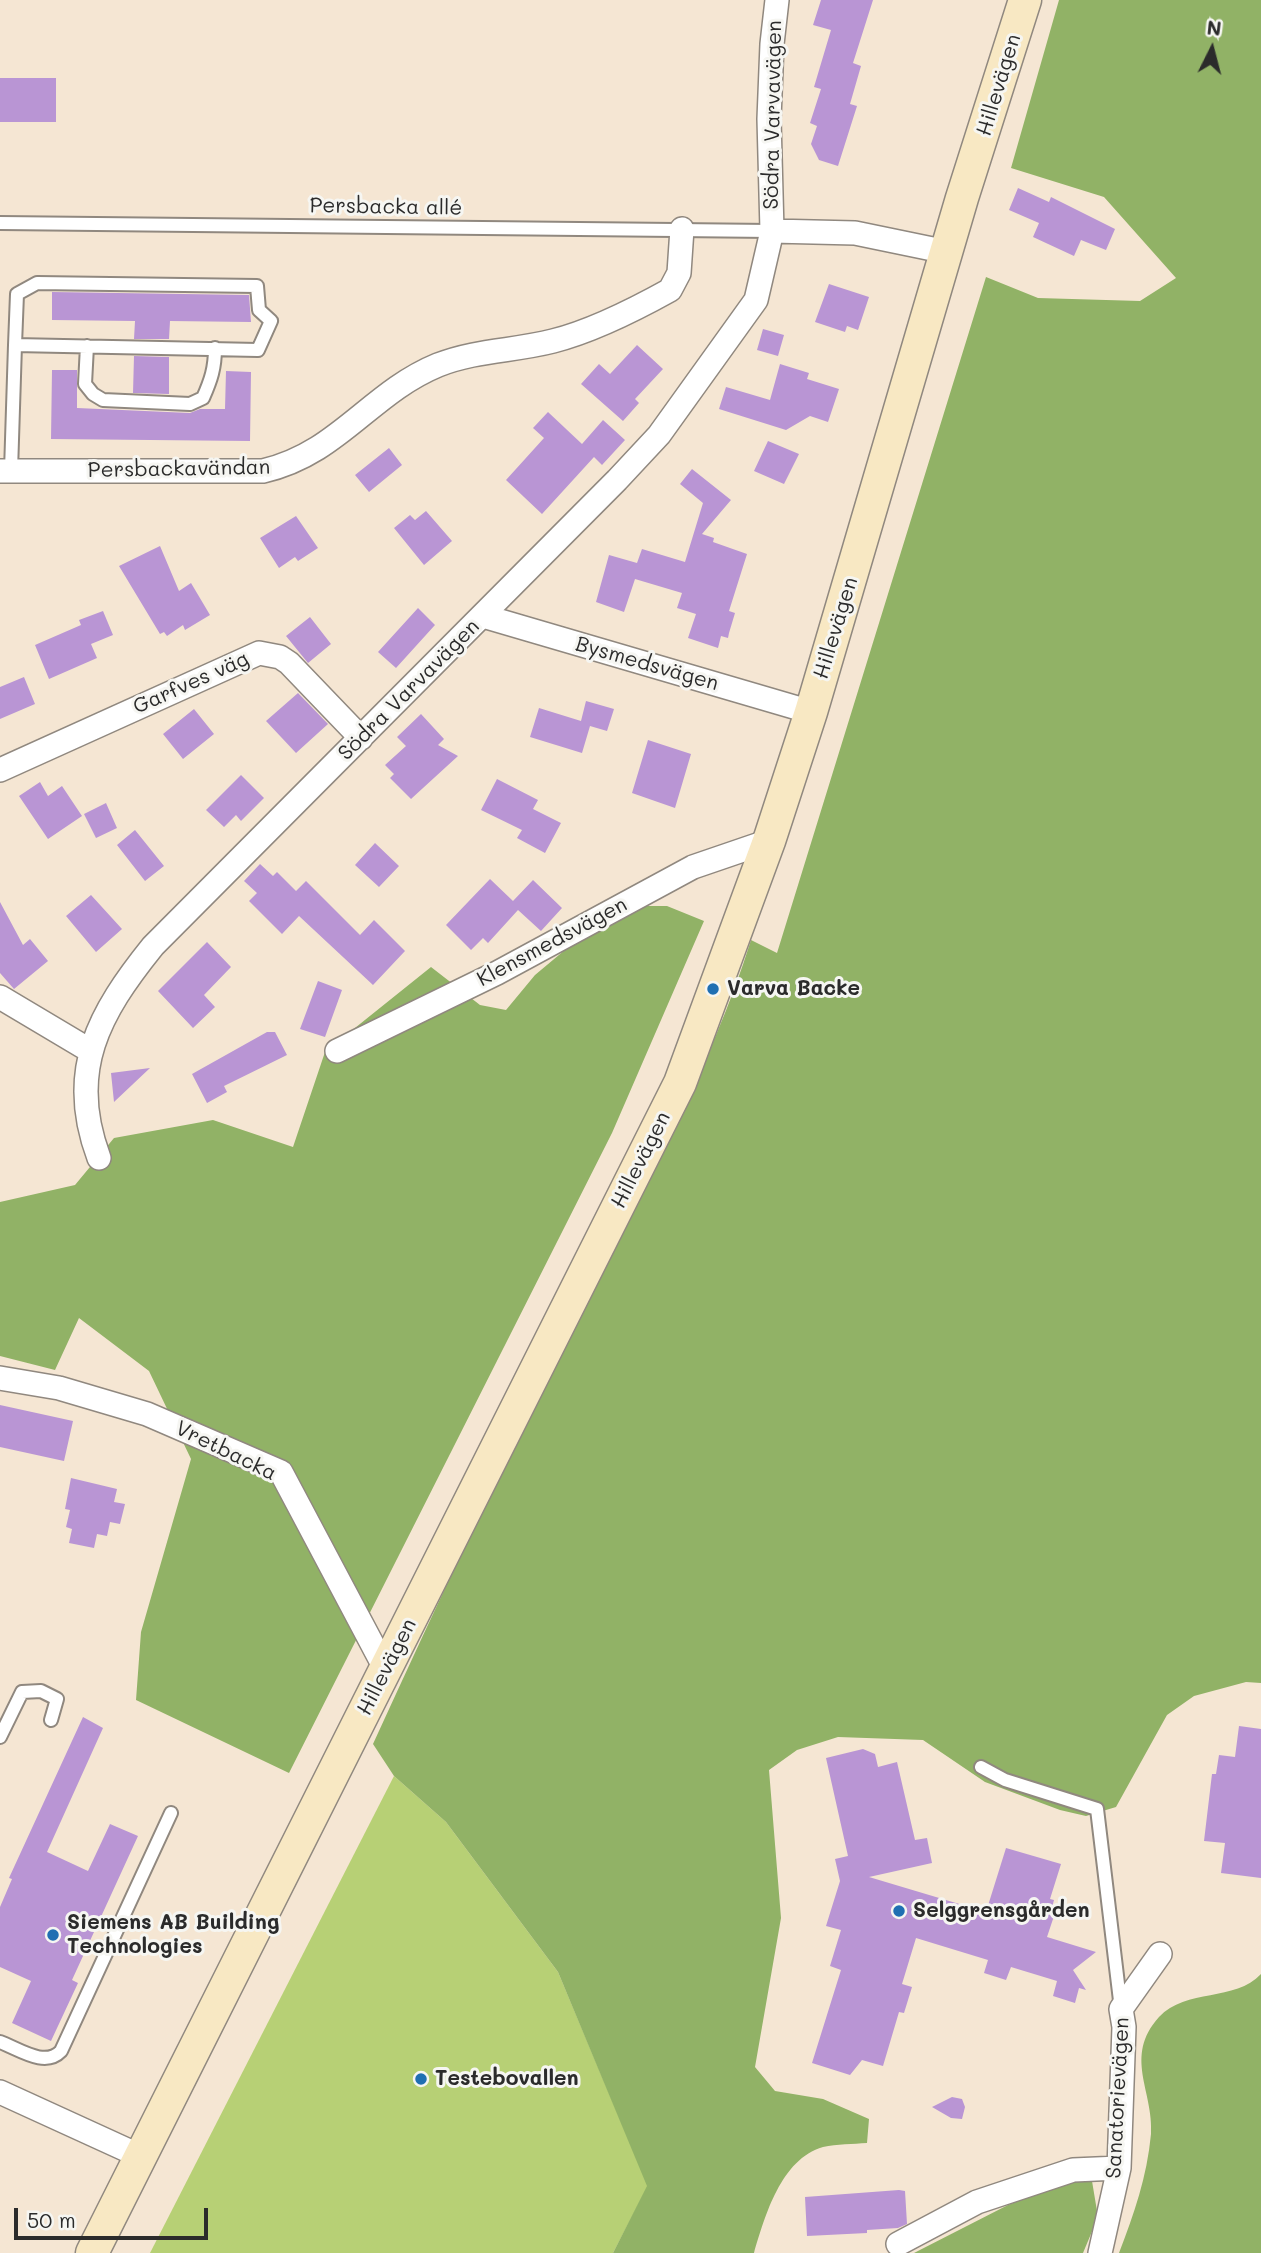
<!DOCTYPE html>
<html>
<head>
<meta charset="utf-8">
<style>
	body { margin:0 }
	#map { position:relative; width:1261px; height:2253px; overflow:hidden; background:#f5e6d3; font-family:Mali,sans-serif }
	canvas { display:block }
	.north { position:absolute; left:1177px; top:14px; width:70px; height:70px; -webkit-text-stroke:5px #f6f6f2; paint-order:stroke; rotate:6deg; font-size:19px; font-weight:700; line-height:28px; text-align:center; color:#2b2b2b }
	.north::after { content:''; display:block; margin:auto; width:24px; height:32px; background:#2b2b2b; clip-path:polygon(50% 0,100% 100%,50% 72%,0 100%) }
	.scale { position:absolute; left:14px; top:2208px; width:194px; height:32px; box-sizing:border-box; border:4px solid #2b2b2b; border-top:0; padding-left:9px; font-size:21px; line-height:24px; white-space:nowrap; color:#2b2b2b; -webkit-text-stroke:5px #f6f6f2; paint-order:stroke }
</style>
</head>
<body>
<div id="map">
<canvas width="1261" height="2253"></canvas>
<div class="north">N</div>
<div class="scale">50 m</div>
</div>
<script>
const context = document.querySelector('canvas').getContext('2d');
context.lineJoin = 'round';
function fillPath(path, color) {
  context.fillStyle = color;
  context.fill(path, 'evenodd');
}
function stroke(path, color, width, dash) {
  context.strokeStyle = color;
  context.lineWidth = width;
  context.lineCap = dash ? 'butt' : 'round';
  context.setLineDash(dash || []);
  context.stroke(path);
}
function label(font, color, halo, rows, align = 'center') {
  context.font = font + ' Mali,sans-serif';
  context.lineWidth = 6;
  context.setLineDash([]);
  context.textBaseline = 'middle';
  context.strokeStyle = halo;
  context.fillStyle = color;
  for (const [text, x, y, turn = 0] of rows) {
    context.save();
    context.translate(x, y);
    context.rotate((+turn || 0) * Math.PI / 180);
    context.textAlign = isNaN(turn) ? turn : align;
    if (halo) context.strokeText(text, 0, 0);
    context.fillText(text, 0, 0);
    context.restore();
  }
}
const green = new Path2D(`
	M394,1776l52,46 112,150 90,214 -35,67h-463z`);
const forest = new Path2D(`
	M1059,0h202v1683l-15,-1 -52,14 -27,19 -51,92 -30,9 -26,-6 -75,-28 -62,-42 -85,-3 -41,13 -28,20 12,148 -26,149 20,24 48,8 46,20 -2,24c-14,1 -30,1 -44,4 -42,12 -58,69 -69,106h-141l34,-67 -89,-214 -112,-150 -52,-46 -21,-32c67,-146 135,-292 207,-435 61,-121 131,-240 171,-369l26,13 209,-676 52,21 102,3 36,-23 -72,-81 -93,-29z
	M636,906h31l37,15 -92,212 -323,640 -153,-73 5,-68 50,-173 -42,-88 -70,-53 -24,52 -55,-14v-154l75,-17 39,-47 99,-18 80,27 32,-95 106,-85 49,38 26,5 29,-35 61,-51z
	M1261,1974v279h-142c15,-39 28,-76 32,-119 3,-43 -28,-77 8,-117 27,-29 76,-15 102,-43z
	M1069,2181h23l6,36 -15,36h-169l94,-48z`);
const building = new Path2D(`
	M821,0h52l-20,63 8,3 -11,38 7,2 -19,60 -19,-6 -8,-16 6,-18 -7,-3 11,-34 -7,-2 17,-57 -18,-5z
	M0,78h56v44h-56z
	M1018,188l31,14 2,-5 64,32 -9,21 -25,-10 -7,16 -41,-19 6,-14 -30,-13z
	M829,284l40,13 -11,33 -11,-4 -2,6 -30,-10z
	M52,292l197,3 2,27 -81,-1 -1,18h-35l1,-18 -83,-1z
	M763,329l21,6 -6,21 -21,-6z
	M637,345l26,24 -28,30 4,4 -16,18 -42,-37 18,-20 11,10z
	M134,356l35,1v37l-36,-1z
	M780,364l29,9 -2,6 32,10 -11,33 -18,-6 -24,14 -67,-21 7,-22 44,13z
	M52,370h25v38l113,5 10,-4h25l1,-38 25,1 -1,69 -199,-2z
	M548,412l34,32 21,-24 22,20 -23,25 -8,-8 -52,57 -36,-34 38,-42 -11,-10z
	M768,441l31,13 -15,30 -30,-13z
	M389,448l13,17 -33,27 -14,-17z
	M692,469l39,31 -29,34 12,4 -1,4 34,12 -18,57 6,2 -6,20 -1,5 -7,-2 -3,12 -30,-10 8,-24 -19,-6 5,-15 -47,-14 -11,33 -28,-10 13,-47 28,8 5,-14 43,13 18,-59 -23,-19z
	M426,511l26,30 -28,24 -30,-37 16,-13 5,5z
	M296,516l22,32 -20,13 -3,-4 -16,11 -19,-30z
	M160,546l19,45 12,-8 19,32 -25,15 -2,-5 -16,11 -3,-4 -4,2 -41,-68z
	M418,608l17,17 -39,43 -18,-16z
	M103,611l10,24 -22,9 6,14 -48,21 -14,-34 46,-20 -2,-5z
	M310,617l21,27 -23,19 -22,-27z
	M24,677l11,27 -35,15v-32z
	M298,693l30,31 -32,29 -30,-32z
	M586,701l28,8 -7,22 -17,-5 -8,27 -52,-16 9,-29 42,13z
	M194,709l20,25 -31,25 -20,-25z
	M421,714l23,25 -6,6 20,11 -47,43 -21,-21 4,-4 -9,-9 21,-19 -9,-9z
	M648,740l43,14 -16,54 -43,-15z
	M241,775l23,23 -23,23 -5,-6 -12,12 -18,-17z
	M497,779l41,21 -5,9 28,14 -16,30 -28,-15 5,-8 -41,-20z
	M40,782l8,14 14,-10 20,30 -34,23 -29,-43z
	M106,803l11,25 -21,10 -12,-24z
	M135,830l29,36 -19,15 -28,-36z
	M375,843l24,23 -20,21 -24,-22z
	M260,864l13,12 4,-4 19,19 10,-10 54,54 14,-15 31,31 -32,34 -74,-69 -17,18 -33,-33 8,-8 -13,-12z
	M490,879l23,22 20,-21 29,28 -21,23 -23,-21 -30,33 -5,-5 -12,12 -25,-25z
	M91,895l31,34 -26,23 -30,-36z
	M0,902l23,43 7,-6 18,22 -34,28 -14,-16z
	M207,942l24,25 -27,28 11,12 -22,21 -35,-37z
	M318,981l24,9 -17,47 -25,-8z
	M267,1032h8l12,23 -63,31 3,6 -20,11 -15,-29z
	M150,1068l-36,34 -3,-29z
	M0,1405l73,16 -9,40 -64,-14z
	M71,1478l46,11 -3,13 11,2 -5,20 -10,-2 -3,14 -10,-2 -3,14 -25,-5 3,-14 -6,-2 4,-17 -5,-1z
	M83,1717l20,11 -56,124 41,19 22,-47 28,12 -66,144 6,3 -27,58 -39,-18 19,-42 -31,-14v-60l12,-28 -3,-1z
	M1239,1726l22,3v149l-40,-5 4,-30 -21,-2 8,-67h4l3,-19 16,2z
	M863,1749l12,5 3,13 19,-5 18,78 12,-2 5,25 -63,14 117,35 20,-64 55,16 -11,35 4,1 -4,15 4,1 -7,21 49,15 -23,18 13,20 -7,-2 -4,15 -22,-7 4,-15 -46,-14 -5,13 -22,-7 4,-13 -72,-22 -14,46 10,3 -8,26 -5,-1 -16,54 -21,-6 -12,15 -38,-12 29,-93 -11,-4 11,-36 -15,-4 14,-45 -5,-22 13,-3 -22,-98z
	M952,2097l10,2 3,8 -3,12 -11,-1 -19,-11z
	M899,2190l6,1 2,33 -9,4 -31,2v3l-60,3 -2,-39z`);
const lane = new Path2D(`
	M0,223l772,8
	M37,283l220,3 2,24 12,11 -13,29 -243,-5 2,-51z
	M87,346l-2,38 8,10 10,6 87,4 13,-6c8,-18 12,-30 12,-50
	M11,471l4,-126
	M0,1737l22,-45 19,-1 16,8 -6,21
	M981,1767l24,13 92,29 24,200
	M0,2042c19,7 45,26 61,9l110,-238`);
const street = new Path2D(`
	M772,231l83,2 92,19
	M0,471h263c75,-17 107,-78 175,-106 38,-15 76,-14 115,-24 40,-10 81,-31 117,-51l9,-17 3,-44
	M483,616l328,96
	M0,770l259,-117 21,4 9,6 72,75
	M0,997l89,53
	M337,1051l160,-78 196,-106 76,-26
	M99,1158c-33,-87 0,-145 54,-212l464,-466 42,-45 97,-135 16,-69 -3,-112 3,-75 5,-44
	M0,1378l59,10 88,26 134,58 105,198
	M0,2092l140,64
	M898,2244l79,-42 96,-32 46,-2
	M1100,2253l19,-85 5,-141 -3,-18 39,-55`);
const secondary = new Path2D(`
	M92,2253l588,-1170 89,-242 42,-129 151,-514 63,-198`);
const markers = [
	[713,989,7,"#1f6fb2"],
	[899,1911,7,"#1f6fb2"],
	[53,1935,7,"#1f6fb2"],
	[421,2079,7,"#1f6fb2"]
];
const streetNames = [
	["Hillevägen",999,85,-73],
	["Södra Varvavägen",773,115,-89],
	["Persbacka allé",386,207,1],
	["Persbackavändan",179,469,-1],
	["Hillevägen",836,628,-73],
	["Bysmedsvägen",647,664,16],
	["Garfves väg",191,683,-24],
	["Södra Varvavägen",409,690,-45],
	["Klensmedsvägen",552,942,-28],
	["Hillevägen",641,1160,-63],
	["Vretbacka",226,1451,26],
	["Hillevägen",387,1667,-63],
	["Sanatorievägen",1118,2098,-87]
];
const poiNames = [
	["Varva Backe",727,989],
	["Selggrensgården",913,1911],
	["Siemens AB Building",67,1923],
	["Technologies",67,1947],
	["Testebovallen",435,2079]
];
fillPath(green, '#b7d075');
fillPath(forest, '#91b266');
fillPath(building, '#b995d4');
stroke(lane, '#90887f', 16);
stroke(street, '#90887f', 26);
stroke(secondary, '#90887f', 35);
stroke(lane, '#fff', 12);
stroke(street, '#fff', 23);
stroke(secondary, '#f8e8c3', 32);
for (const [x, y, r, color] of markers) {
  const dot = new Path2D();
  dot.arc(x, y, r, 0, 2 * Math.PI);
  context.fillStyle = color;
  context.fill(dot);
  stroke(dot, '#f6f6f2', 2.5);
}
label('21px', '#2b2b2b', '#f6f6f2', streetNames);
label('bold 21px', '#2b2b2b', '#f6f6f2', poiNames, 'left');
</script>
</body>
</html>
